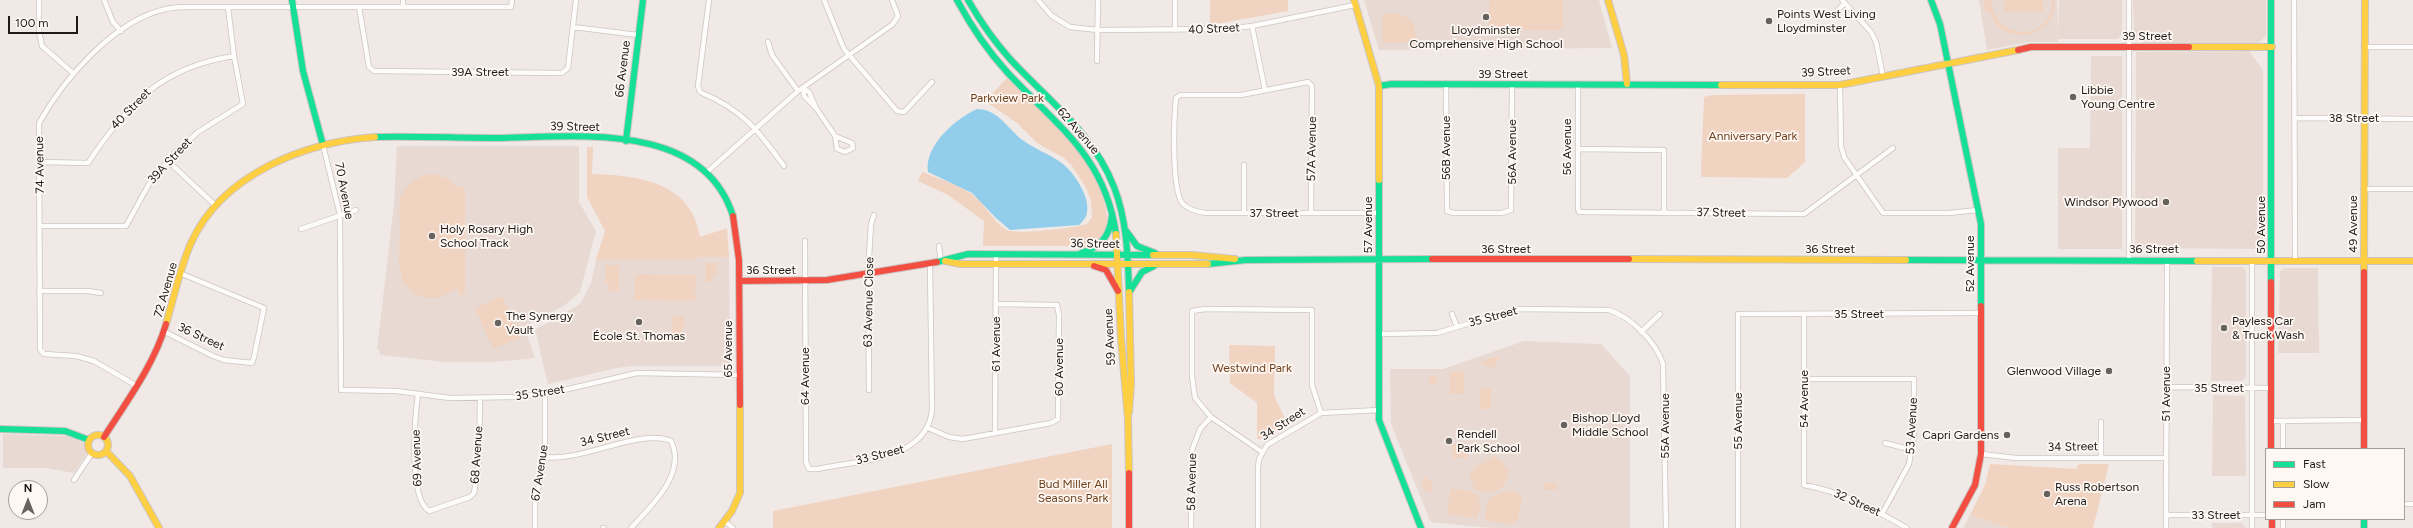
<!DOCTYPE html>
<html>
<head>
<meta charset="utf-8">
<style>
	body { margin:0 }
	#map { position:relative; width:2413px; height:528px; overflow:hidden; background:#f1e9e6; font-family:Figtree,sans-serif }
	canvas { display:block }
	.legend { position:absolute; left:2265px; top:448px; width:140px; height:72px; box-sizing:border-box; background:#fef7f2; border:1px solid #a49f9a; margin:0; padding:5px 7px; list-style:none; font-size:12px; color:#1e1a17 }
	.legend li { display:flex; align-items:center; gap:8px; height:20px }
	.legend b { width:20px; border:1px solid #a49f9a }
	.north { position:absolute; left:8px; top:480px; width:40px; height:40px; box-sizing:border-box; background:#fef7f2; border:1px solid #a49f9a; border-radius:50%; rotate:0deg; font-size:11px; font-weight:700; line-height:16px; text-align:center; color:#1e1a17 }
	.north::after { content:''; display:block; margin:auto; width:14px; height:18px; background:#68625f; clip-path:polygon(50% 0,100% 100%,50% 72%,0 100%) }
	.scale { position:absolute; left:8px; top:16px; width:70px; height:18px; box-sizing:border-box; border:2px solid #1e1a17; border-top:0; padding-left:5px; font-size:12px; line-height:14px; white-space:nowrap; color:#1e1a17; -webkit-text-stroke:3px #fef7f2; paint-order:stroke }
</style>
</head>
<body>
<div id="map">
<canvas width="2413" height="528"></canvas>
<ul class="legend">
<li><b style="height:5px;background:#16e098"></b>Fast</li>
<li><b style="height:5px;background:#ffcf43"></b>Slow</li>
<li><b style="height:5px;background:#f24e42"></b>Jam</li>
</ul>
<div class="north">N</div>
<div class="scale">100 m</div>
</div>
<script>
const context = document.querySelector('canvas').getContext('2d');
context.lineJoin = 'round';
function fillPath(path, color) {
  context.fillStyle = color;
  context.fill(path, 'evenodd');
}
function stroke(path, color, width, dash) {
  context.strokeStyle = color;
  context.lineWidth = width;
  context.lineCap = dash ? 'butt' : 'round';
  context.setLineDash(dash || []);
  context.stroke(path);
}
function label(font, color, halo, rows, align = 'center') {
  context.font = font + ' Figtree,sans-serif';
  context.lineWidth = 3.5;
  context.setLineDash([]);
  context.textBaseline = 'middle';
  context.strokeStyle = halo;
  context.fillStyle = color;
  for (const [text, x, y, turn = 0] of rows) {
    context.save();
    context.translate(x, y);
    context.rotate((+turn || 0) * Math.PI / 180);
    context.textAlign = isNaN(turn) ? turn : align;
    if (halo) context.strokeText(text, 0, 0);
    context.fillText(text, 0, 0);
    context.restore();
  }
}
const built = new Path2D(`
	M1364,0h235l13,48 -233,2z
	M1979,0h78l1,35 1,-35h63v34l-4,5h-60v3h-30l-41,8z
	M2133,0h133v35l-8,9h-113l-11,-7z
	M2249,51l14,19v173l-5,6 -123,-1 1,-196z
	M2091,56h31v193h-64v-101h32z
	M397,146h182v56l17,29 -16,61 -15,13 -41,22 11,31 -40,4h-50l-65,-7v-4l-3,-2 17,-144z
	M698,257h31l1,106 -3,3h-94l-16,2 -69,16 -13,-54 45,-26 11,-21 5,-23h93z
	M2212,267h31l3,4v106l-4,4h-31z
	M2285,268h33l1,85h-41l2,-82z
	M1524,341l77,3 29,32v152h-141l-58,-6 -2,-4 -38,-94 -1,-55h53z
	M2213,395l32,1 1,80h-34z
	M3,434l63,2 18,7 2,4v8l-12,18 -28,-5h-43z
	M1970,515l39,13h-46z
	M2212,523h30l4,5h-34z`);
const green = new Path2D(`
	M1210,0h78v11l-78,14z
	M1489,0h74v30h-74z
	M1984,0h7c5,43 62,42 61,0h3c0,31 -30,43 -55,29l-12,-18h-4z
	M2004,0h39v12h-39z
	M1394,13c18,3 22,12 22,29l-31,1 -3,-3v-26z
	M1007,78c36,39 89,76 99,132 2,11 1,23 -8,31 -7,7 -19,8 -28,5h-87l1,-25 -36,-26 -30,-14 4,-9c17,7 39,13 53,25 12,10 18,25 32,33 10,5 68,-2 80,-6l5,-7 -1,-17 -6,-14 -13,-20 -8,-8 -27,-15 -20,-20 -32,-22z
	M1805,94v68l-18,16 -85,-1 -1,-6 3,-74 9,-2z
	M587,147h6l-1,27c35,1 82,5 100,39 4,7 6,16 8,24l27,-9 2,29h-31l-8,3h-94l9,-29 -18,-34z
	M433,174l14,4 10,9h8v108h-7v-5l-3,-1 -15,9h-15l-11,-5 -11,-11 -4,-15 1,-69c7,-15 16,-22 33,-24z
	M706,263h10l2,11h-5v8h-8z
	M605,265h14v26h-10v-7h-3z
	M635,274l61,1 -1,26 -61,-1z
	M502,296l19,41 -28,12 -18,-41z
	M673,315l11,1 1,9 -3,3v8l-10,-1z
	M1229,345l46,1 -1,49 13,28 -26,16h-4v-36l-27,-20z
	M1498,356l1,3 -6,9 -11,-3v-4z
	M1464,371v23h-14v-22z
	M1428.5 380a4.5 4.5 0 1 1 9 0a4.5 4.5 0 1 1-9 0Z
	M1480,388h11v21h-11z
	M1112,444v84h-339v-17z
	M1452,444h16v14h-16z
	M1494,456l7,4 8,11c-4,22 -15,23 -34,19l-6,-15 7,-9z
	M1990,464l86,5 3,-5h30l-16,64h-84l-39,-13 15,-30z
	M1422,478h5l5,5 1,8 -4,1 -6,-4z
	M1544,483h13v7h-13z
	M1451,489c9,0 28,0 29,13 1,4 -2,11 -3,16l-27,-3 -3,-6z
	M1505,491l11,1 6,5 -4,22 -6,5 -27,-4 1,-14 4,-9z`);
const water = new Path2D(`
	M977,109c20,0 30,18 44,30 13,10 31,16 42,25 12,10 27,33 24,48 0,5 -5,10 -8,13l-69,5 -14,-12 -24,-25 -44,-21c-4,-26 27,-53 49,-63z`);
const street = new Path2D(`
	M39,0v32l3,14 31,27
	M104,0l9,22 8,9
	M709,0l-11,86 2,6c43,18 58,38 84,74
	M824,0l20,49 53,62 7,1 28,-30
	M1038,0l14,16 18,11 28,3 129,-1 25,-3 103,-21
	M1175,0v30
	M1842,0l29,32 5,10 7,34
	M2129,0v260
	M2294,0l1,260
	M403,6v-6
	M359,7l10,60 5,4 188,2 6,-5 8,-68
	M1832,16l13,-13
	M1252,26l13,64
	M573,27l65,8
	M768,42l4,13 26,36
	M2365,47h48
	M1097,61l1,-61
	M1446,85l1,126 7,2h48l9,-3 1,-125
	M1578,85v123l1,4 225,2 89,-66
	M1840,85l1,61 3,11 39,56h66l29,-3
	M802,88l7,4 7,16 19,28 2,13 8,3 8,-4 -1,-5 -17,-7
	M803,89l1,7 12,12
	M2294,118l119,1
	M323,145l17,70 1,175 55,1 54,7 65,-1 36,-4 86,-20 102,2
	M1578,149l86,1v63
	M168,161l47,44
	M40,162l48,1c39,-59 73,-96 146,-107
	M1244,165v48
	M707,172l91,-81 95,-67 5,-8 -6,-16
	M2365,189h48
	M1311,212l1,-126 -4,-4 -67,13h-61l-4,3c-2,19 -5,93 7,106 6,6 15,8 23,9h172
	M40,226h86l23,-42 24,-29 25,-23 45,-28 -9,-48 -6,-49
	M301,229l55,-19
	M805,241l1,221 3,7h9c40,-9 109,-8 114,-59l-2,-146
	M939,246l2,16
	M2252,260v268
	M39,291h49l13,2
	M1452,314l5,13
	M1804,314v171c42,8 67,23 103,43
	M165,332l48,24 11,4 28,3 2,-6 10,-49 -82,-34
	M1641,332l19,-18
	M1380,334l57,-1 80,-24 92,1c22,7 47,32 54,54l3,164
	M1803,379h111v55l-5,30 -27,50
	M137,386l-43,-25 -18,-5 -32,-2 -4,-5 -1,-226c24,-43 75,-103 127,-114 10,-3 22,-2 33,-2h312l1,-7
	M2166,387l105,1
	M869,390l-1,-116 3,-50 3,-9
	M418,394c-3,23 -10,103 11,117l41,-14 4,-4 5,-33 1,-61
	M2271,421l93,-1
	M2101,422v36
	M928,428l21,9 14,2 88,-16 7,-4 1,-104 -2,-10 -61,-1
	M995,432l1,-177
	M1885,443l27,7
	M2283,449v-28
	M1262,452l-51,-35 -16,-19 -3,-22v-65l13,-2 107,1v75l9,28
	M1981,454l35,4h150
	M545,457c37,5 95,-29 126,-16 16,33 -20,65 -40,87
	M74,480l18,-27
	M2404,504h9
	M2167,515h99
	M724,521l9,7
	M535,528v-25l10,-46v-63
	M603,528h1
	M1191,528l1,-78 8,-21 11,-12
	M1258,528v-60l1,-9 8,-14 54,-32 58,-3
	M1738,528v-214l243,-1
	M2166,528l1,-268
	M2283,528v-9`);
const fast = new Path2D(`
	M292,0l11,71 20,74
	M957,0c14,26 30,50 50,72 50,54 98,84 109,162
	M968,0c12,21 26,41 42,59 37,40 84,75 104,128 13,33 14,70 15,105
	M1931,0l9,24 41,200v82
	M2271,0v282
	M1379,86l13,-2 329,1
	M375,137c40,-1 81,1 121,1 80,-1 207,-18 237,78
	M626,141l17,-141
	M1379,180v240l42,108
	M1127,232l10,14 18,7
	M1081,253c20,-6 29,-17 31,-38
	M1906,260l291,1
	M937,262l31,-8 185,1
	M1208,264l38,-4 186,-1
	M1130,291l12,-19 12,-6
	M0,429l65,2 24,9
	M2364,519v9`);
const slow = new Path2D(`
	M1354,0l25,86v94
	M1608,0l16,55 3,29
	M2189,47h83
	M1721,85h119l178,-35
	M1116,234l5,104 7,81 1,54
	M1153,255h38l44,4
	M1629,259l277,1
	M945,261l16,3h247
	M2197,261h216
	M2364,272l1,-272
	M1129,292l2,91 -2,29
	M166,324c8,-27 14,-56 25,-81 31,-69 114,-101 184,-106
	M88 445a10 10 0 1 1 20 0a10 10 0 1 1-20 0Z
	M106,451l24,25 29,52
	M719,528l13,-17 8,-18v-88`);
const jam = new Path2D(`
	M2018,50l13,-3h158
	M733,216l6,44 1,145
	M1432,259h197
	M1094,266l12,4 12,21
	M739,281l88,-1 110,-18
	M2271,282v167
	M104,437c23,-36 50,-72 62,-113
	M2364,449v-177
	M1129,473v55
	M2272,519v9
	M1952,528l23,-43 6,-31v-148`);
const markers = [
	[1486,17,4,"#68625f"],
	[1769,21,4,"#68625f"],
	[2073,97,4,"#68625f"],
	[2166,202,4,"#68625f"],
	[432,236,4,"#68625f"],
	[639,322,4,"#68625f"],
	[498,323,4,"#68625f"],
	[2224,328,4,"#68625f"],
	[2109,371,4,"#68625f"],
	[1564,425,4,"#68625f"],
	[2007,435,4,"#68625f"],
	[1449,441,4,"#68625f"],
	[2047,494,4,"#68625f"]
];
const poiNames = [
	["Points West Living",1777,14],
	["Lloydminster",1777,28],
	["Lloydminster",1486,30,"center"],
	["Comprehensive High School",1486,44,"center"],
	["Libbie",2081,90],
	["Young Centre",2081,104],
	["Windsor Plywood",2158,202,"right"],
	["Holy Rosary High",440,229],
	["School Track",440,243],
	["The Synergy",506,316],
	["Vault",506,330],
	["Payless Car",2232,321],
	["& Truck Wash",2232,335],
	["École St. Thomas",639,336,"center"],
	["Glenwood Village",2101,371,"right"],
	["Bishop Lloyd",1572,418],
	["Middle School",1572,432],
	["Rendell",1457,434],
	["Park School",1457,448],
	["Capri Gardens",1999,435,"right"],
	["Russ Robertson",2055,487],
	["Arena",2055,501]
];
const streetNames = [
	["40 Street",1214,29,-3],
	["39 Street",2147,36],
	["66 Avenue",623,69,-83],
	["39A Street",480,72],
	["39 Street",1826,72,-3],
	["39 Street",1503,74],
	["40 Street",131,109,-46],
	["38 Street",2354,118],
	["39 Street",575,127,1],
	["62 Avenue",1078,131,49],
	["56 Avenue",1567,147,-90],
	["56B Avenue",1446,148,-90],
	["57A Avenue",1312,149,-89],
	["56A Avenue",1512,152,-90],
	["39A Street",170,161,-47],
	["74 Avenue",40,165,-91],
	["70 Avenue",344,191,79],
	["37 Street",1274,213],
	["37 Street",1721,213,1],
	["49 Avenue",2353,224,-90],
	["57 Avenue",1368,225,-90],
	["50 Avenue",2261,225,-90],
	["36 Street",1095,244,1],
	["36 Street",1506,249],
	["36 Street",1830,249],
	["36 Street",2154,249],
	["52 Avenue",1970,264,-90],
	["36 Street",771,270],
	["72 Avenue",166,290,-74],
	["63 Avenue Close",869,302,-89],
	["35 Street",1859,314],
	["35 Street",1493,317,-15],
	["36 Street",201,337,25],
	["59 Avenue",1110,337,-93],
	["61 Avenue",996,344,-90],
	["65 Avenue",728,349,-90],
	["60 Avenue",1059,367,-90],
	["64 Avenue",805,376,-90],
	["35 Street",2219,388],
	["35 Street",540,393,-9],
	["51 Avenue",2166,394,-90],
	["54 Avenue",1804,399,-90],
	["55 Avenue",1738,421,-90],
	["34 Street",1283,424,-33],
	["55A Avenue",1665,426,-90],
	["53 Avenue",1912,426,-87],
	["34 Street",605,437,-14],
	["34 Street",2073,447,-1],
	["68 Avenue",477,455,-86],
	["33 Street",880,455,-14],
	["69 Avenue",417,458,-92],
	["67 Avenue",540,473,-81],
	["58 Avenue",1192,482,-89],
	["32 Street",1857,503,24],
	["33 Street",2216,515]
];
const parkNames = [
	["Parkview Park",1007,98],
	["Anniversary Park",1753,136],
	["Westwind Park",1252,368],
	["Bud Miller All",1073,484],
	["Seasons Park",1073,498]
];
fillPath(built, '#e8dad2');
fillPath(green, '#f0d3c1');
fillPath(water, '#92ceeb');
stroke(street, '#cbc5c2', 6);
stroke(fast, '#cbc5c2', 8);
stroke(slow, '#cbc5c2', 8);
stroke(jam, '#cbc5c2', 8);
stroke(street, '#fdfcfb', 4.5);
stroke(fast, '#16e098', 6);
stroke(slow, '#ffcf43', 6);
stroke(jam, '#f24e42', 6);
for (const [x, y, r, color] of markers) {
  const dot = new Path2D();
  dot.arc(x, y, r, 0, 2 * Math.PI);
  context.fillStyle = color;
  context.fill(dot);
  stroke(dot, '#fef7f2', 1.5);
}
label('12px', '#1e1a17', '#fef7f2', poiNames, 'left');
label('12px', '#1e1a17', '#fef7f2', streetNames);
label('12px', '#6e401c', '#fef7f2', parkNames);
</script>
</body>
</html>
